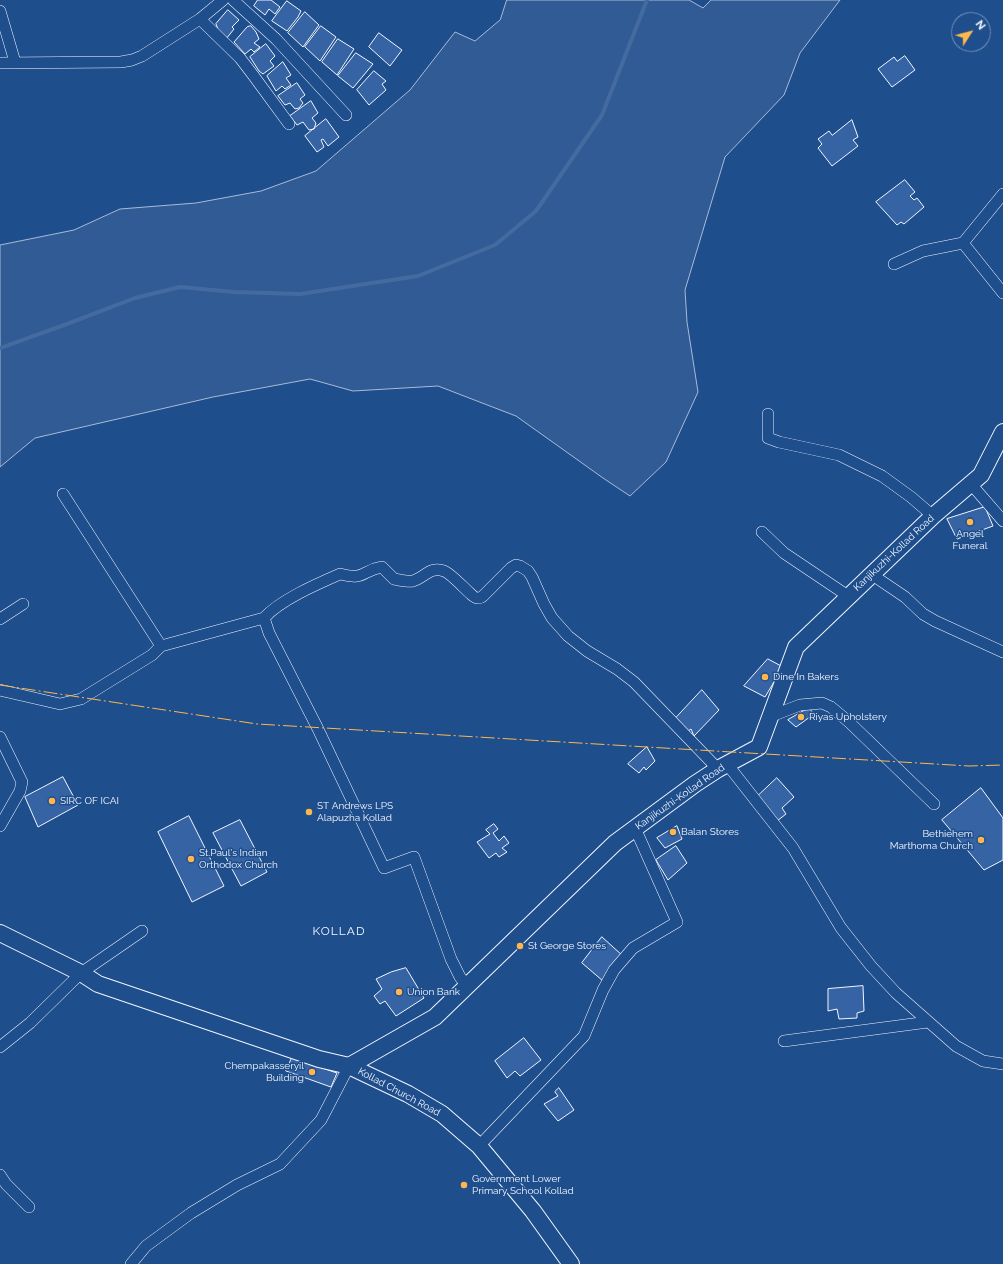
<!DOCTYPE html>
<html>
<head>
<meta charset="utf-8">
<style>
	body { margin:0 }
	#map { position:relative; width:1003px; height:1264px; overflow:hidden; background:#1f4e8c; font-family:Raleway,sans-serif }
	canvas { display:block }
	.north { position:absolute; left:951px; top:12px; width:40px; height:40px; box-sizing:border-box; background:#1f4e8c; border:1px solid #7391ba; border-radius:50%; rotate:54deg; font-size:11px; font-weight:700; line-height:16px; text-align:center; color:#f2f6ff }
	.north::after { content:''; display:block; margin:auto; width:14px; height:18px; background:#ffb74d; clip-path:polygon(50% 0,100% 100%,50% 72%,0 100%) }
</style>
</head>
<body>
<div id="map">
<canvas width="1003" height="1264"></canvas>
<div class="north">N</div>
</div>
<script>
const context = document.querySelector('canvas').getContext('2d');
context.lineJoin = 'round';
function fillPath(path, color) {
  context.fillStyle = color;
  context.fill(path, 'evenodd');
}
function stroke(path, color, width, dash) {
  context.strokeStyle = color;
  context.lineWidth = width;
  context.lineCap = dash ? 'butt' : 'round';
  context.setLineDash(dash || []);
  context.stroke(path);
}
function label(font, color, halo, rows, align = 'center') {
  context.font = font + ' Raleway,sans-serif';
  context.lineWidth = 3;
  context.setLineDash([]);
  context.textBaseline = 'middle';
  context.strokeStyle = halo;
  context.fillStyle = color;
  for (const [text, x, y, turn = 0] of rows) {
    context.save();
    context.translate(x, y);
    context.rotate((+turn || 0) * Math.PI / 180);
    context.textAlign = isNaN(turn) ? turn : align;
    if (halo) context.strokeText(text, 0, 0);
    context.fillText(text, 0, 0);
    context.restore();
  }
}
const built = new Path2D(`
	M507,0h182l14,8 8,-8h129l-40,53 -16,42 -59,62 -40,133 2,32 11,70 -32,70 -36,34 -27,-18 -87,-62 -78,-30 -85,5 -43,-12 -97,18 -178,41 -35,29v-222l74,-15 46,-21 76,-6 65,-12 55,-20 94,-81 45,-58 20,9 25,-21z`);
const stream = new Path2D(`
	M0,348l67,-24 68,-26 45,-11 54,5 66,2 118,-18 77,-31 41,-34 66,-96 45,-115`);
const building = new Path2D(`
	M258,0h13l9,7 -5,7 -6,-5 -4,6 -11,-9z
	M287,1l14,10 -3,6 -11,14 -15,-10z
	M228,10l11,10 -7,7 2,2 -8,10 -7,-7 -3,-8z
	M305,12l14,13 -16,22 -15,-14z
	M251,26l5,6 3,7 -5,4 6,4 -6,5 -3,-3 -6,5 -11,-12 13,-15z
	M321,26l15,11 -16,24 -15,-14z
	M379,33l23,17 -12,16 -21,-19z
	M338,39l16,10 -17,26 -15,-13z
	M266,44l9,12 -5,5 4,5 -11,8 -4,-3 -9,-14z
	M356,53l17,11 -20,24 -15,-12z
	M905,56l10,14 -23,17 -14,-18 16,-12 3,4z
	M283,62l8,13 -5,3 5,7 -6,4 -3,-3 -6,5 -9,-15z
	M374,71l12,10 -4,3 4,6 -17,15 -12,-15z
	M297,83l8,12 -5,4 3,4 -4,5 -4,1 -5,-6 -5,2 -7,-9z
	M311,101l7,12 -6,5 4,5 -2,6 -5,1 -6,-8 -6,3 -7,-9z
	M326,119l13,18 -11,9 -5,-7 -2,1 3,7 -7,5 -12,-16z
	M852,120l6,17 -5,3 5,6 -26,20 -14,-18 4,-4 -4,-5 11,-8 3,4z
	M905,180l10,12 -5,4 4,4 3,-2 7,9 -20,17 -3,-2 -4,3 -21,-23z
	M985,507l8,19 -36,13 -10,-20z
	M768,659l15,8 -18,30 -21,-11z
	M702,690l17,20 -25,26 -3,-7 -3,2 -12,-13z
	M809,708l5,6 -18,13 -8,-7z
	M647,747l8,14 -9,9 -2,-3 -5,6 -11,-9z
	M63,777l15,28 -40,22 -13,-30z
	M777,778l17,19 -12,11 4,6 -9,7 -19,-25z
	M981,788l22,30v42l-19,10 -42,-50z
	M189,816l35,70 -32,16 -34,-70z
	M240,820l27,52 -26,14 -28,-53z
	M494,824l4,5 -5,4 6,8 5,-5 5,7 -7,5 5,4 -8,5 -3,-4 -7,5 -12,-16 13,-8 -4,-4z
	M677,826l5,13 -17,9 -8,-10z
	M676,846l11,17 -19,17 -12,-20z
	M602,937l21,19 -20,25 -21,-18z
	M406,968l18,30 -28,18 -11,-15 -5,3 -6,-8 8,-7 -6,-10 15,-7z
	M863,986l1,25 -7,2v5l-18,1 -2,-10 -9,2v-22z
	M524,1038l17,22 -21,16 -5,-5 -8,7 -12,-17z
	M292,1058l45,15 -6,14 -45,-16z
	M559,1088l15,22 -16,11 -14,-17 14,-8 -3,-4z`);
const minor = new Path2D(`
	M233,0l43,39 70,76
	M0,11l15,51
	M200,19l40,39 13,17 36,49
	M0,63l121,-1 11,-2 10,-4 58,-37 23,-19
	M963,243l40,50
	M894,264l29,-13 40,-8 40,-49
	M768,414v24l11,4 60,13 43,21 29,21 22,19
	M971,484l32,37
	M63,494l98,152
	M762,532l22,21 64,43
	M871,574l34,23 18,17 12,7 68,31
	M0,619l23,-15
	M0,690l60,14 21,-5 71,-44 9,-9 103,-28
	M769,717l31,-12 22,-2 9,4 18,15 85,82
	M0,737l22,45 -2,9 -20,35
	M727,764l66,84 48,80 30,38 25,27 60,53 27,15 20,3
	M467,986l-7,-9 -9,-18 -37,-102 -30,11 -66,-139 -49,-96 -5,-15c16,-18 53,-34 76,-44 25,7 22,-4 42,-7l12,12c5,1 14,3 19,2 11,-3 17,-15 31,-10 10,4 28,27 33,27 2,0 5,-1 6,-2l28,-28 5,-3 4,1 8,5 4,6 12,27 8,14 16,18 19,15 30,18 17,13 84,87
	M784,1041l144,-19
	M0,1047l30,-24 51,-50 61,-42
	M479,1146l105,-110 19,-46 11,-20 19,-22 44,-26 -42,-94
	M0,1175l6,9 23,23
	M131,1264l15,-18 45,-33 46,-28 43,-21 41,-44 28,-54`);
const secondary = new Path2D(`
	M0,933l81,40 17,11 221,75 30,7 59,28 34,20 37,32 54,65 38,53
	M349,1066l86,-49 180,-174 80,-59 23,-15 41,-22 37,-100 137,-131 48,-41 22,-43`);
const power = new Path2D(`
	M0,685l257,39 712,42 34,-1`);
const markers = [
	[970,522,4,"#ffb74d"],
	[765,677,4,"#ffb74d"],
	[801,717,4,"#ffb74d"],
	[52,801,4,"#ffb74d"],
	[309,812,4,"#ffb74d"],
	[673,832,4,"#ffb74d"],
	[981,840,4,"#ffb74d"],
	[191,859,4,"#ffb74d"],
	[520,946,4,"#ffb74d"],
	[399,992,4,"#ffb74d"],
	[312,1072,4,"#ffb74d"],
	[464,1185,4,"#ffb74d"]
];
const poiNames = [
	["Angel",970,534,"center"],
	["Funeral",970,546,"center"],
	["Dine In Bakers",773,677],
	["Riyas Upholstery",809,717],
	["SIRC OF ICAI",60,801],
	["ST Andrews LPS",317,806],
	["Alapuzha Kollad",317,818],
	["Balan Stores",681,832],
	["Bethiehem",973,834,"right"],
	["Marthoma Church",973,846,"right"],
	["St.Paul's Indian",199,853],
	["Orthodox Church",199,865],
	["St George Stores",528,946],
	["Union Bank",407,992],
	["Chempakasseryil",304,1066,"right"],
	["Building",304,1078,"right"],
	["Government Lower",472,1179],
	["Primary School Kollad",472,1191]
];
const streetNames = [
	["Kanjikuzhi-Kollad Road",894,553,-43],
	["Kanjikuzhi-Kollad Road",680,797,-35],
	["Kollad Church Road",399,1092,28]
];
const quarterNames = [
	["KOLLAD",339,931]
];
fillPath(built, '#305b95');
stroke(built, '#a8bbd7', 1);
stroke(stream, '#446ba0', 4);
fillPath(building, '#3563a3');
stroke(building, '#f2f6ff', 1);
stroke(minor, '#f2f6ff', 12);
stroke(secondary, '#f2f6ff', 18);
stroke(minor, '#1f4e8c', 11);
stroke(secondary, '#1f4e8c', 16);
stroke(power, '#ffb74d', 1, [14, 3, 2, 3]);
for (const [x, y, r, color] of markers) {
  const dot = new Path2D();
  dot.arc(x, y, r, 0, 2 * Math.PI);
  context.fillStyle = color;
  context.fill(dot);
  stroke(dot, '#1f4e8c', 1.5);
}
label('10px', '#f2f6ff', '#1f4e8c', poiNames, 'left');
label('10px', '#f2f6ff', '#1f4e8c', streetNames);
context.letterSpacing = '1px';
label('12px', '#f2f6ff', '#1f4e8c', quarterNames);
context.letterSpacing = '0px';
</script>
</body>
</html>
